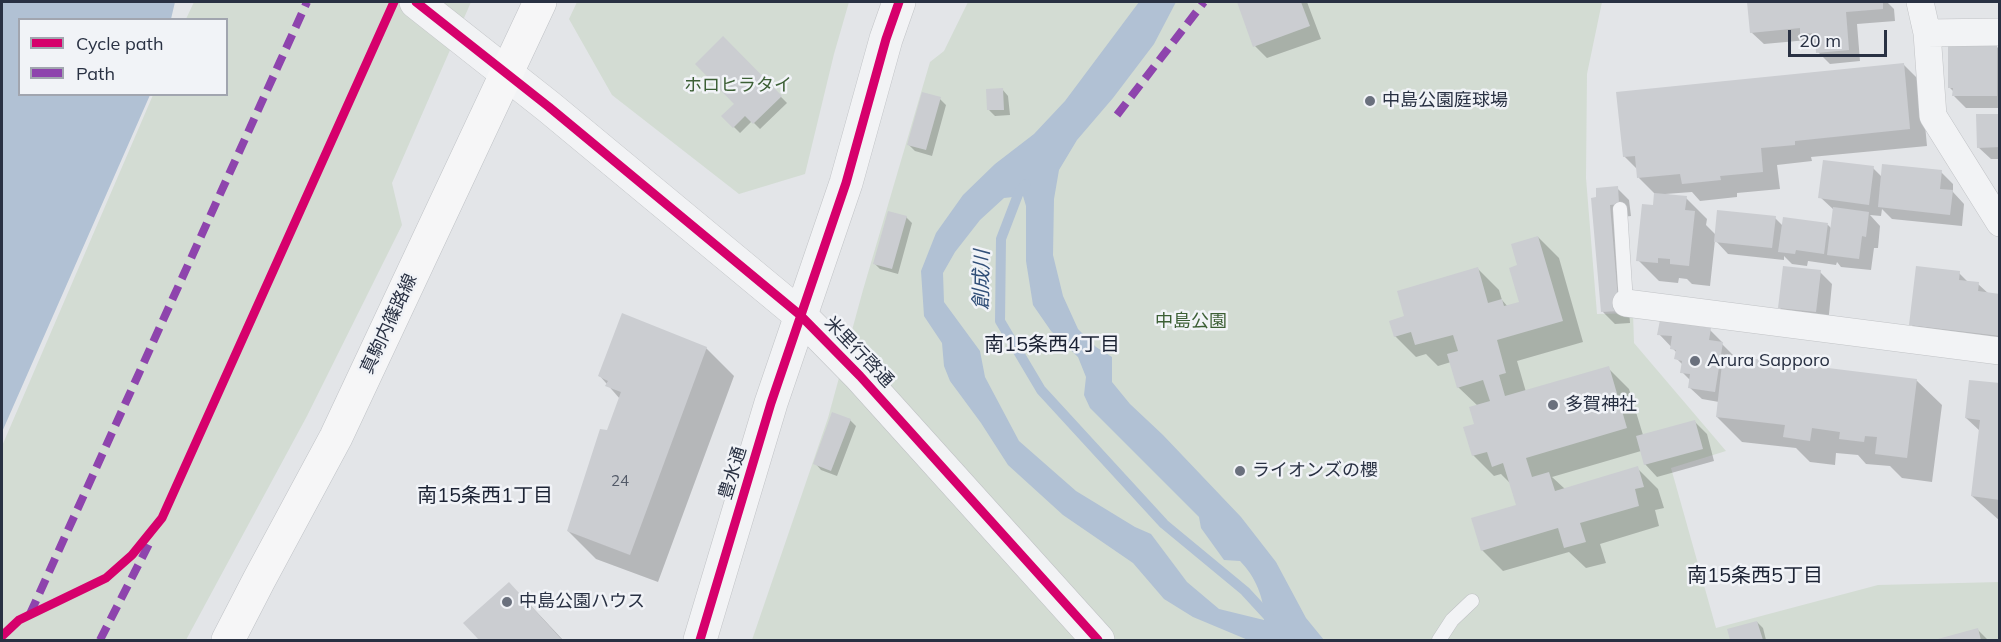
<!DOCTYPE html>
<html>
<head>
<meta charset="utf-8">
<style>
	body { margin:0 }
	#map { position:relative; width:2001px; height:642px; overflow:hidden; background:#e3e5e8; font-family:Mulish,sans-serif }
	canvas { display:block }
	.frame { position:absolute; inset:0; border:3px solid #293143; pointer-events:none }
	.legend { position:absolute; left:18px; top:18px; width:210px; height:78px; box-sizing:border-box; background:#f1f3f7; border:2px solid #a1a5af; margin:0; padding:8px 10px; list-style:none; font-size:18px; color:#293143 }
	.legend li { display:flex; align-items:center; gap:12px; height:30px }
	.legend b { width:30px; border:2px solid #a1a5af }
	.scale { position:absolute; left:1788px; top:30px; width:99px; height:27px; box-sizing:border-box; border:3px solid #293143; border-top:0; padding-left:8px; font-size:18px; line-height:21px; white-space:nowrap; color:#293143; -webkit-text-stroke:4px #f1f3f7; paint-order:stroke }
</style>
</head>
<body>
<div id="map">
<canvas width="2001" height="642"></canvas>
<div class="frame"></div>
<ul class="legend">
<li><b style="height:8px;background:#d6006c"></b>Cycle path</li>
<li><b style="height:8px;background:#8e44ad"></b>Path</li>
</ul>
<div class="scale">20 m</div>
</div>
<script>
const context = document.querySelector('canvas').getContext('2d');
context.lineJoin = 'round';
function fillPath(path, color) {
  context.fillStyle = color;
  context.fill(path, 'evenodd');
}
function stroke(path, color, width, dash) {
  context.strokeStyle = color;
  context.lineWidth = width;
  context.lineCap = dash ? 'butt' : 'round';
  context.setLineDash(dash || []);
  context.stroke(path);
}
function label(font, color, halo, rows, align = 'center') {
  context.font = font + ' Mulish,"Noto Sans JP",sans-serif';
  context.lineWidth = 5;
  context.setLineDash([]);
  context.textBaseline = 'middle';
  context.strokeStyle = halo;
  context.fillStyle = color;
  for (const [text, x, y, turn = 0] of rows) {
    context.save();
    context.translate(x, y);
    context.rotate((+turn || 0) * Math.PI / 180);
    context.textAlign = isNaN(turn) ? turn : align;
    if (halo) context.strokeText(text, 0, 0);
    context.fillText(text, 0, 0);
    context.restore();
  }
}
const green = new Path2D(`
	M194,2h277l-79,181 10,42 -95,191 -121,224h-184v-194l151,-351 73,-1v-74l-40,-1z
	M577,2h272l-15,52 -29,120 -66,20 -127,-99 -43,-76z
	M968,2h634l-15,72 -1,104 11,136 36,-1 1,30 92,108 -55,17 45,160 162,-43 122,-3 -1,58h-1247l76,-222 35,-128 67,-228 14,-11z`);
const water = new Path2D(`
	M2,2h173l-4,17 -151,1v74l130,1 -148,337z
	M1139,2h37l-22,42 -41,54 -36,42 -18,30 -5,29 -1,56 10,41 15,33 18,18 16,10v25l18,22 33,31 78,82 35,45 30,56 18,22h-76l-55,-23 -29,-18 -31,-36 -70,-48 -55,-50 -27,-42 -31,-42 -6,-15 -2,-23 -18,-27 -3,-45 15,-38 27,-38 32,-31 39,-30 31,-33zM1023,196l3,10v55l7,44 18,26 27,26 8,20 -2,18 6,13 109,109 2,11 23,32 16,1c15,15 25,38 24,59l-45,-11 -32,-27 -36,-48 -16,-7 -59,-36 -57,-50 -34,-64 -5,-26 -36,-49 -1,-29 12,-21 25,-32 24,-22z`);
const shadow = new Path2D(`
	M1238,2h69l14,37 -54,19 -12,-12z
	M1749,2h138l7,7 1,12 -38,3 3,37 -30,3 -12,-12 -1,-6h-3l-6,-6 -44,4 -13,-12z
	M723,38l64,65 -27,26 -8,-8 -12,12 -17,-17 13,-12z
	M1996,46l4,4v58h-34l-12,-12v-4l-4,-4z
	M1904,65l17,17 6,64 -116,11 1,4 -35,4 3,24 -43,4v4l-37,4 -8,-9 -27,2 21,4 21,21 -1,6 10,10 59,-17 8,8 45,-1 4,4 2,-19 -14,-13 53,-29 9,9 59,-5 12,12v8l11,12 -2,22 -70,-7 -10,-10 -1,7 -11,-1 10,11 -2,22h-4l-3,22 -30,-3 -4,-5 -1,3 -28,-4 -1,5 -15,-2 -8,-8v4l-56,-6 -13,-14 -5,46 -18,-2 -5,-5 -8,-1 -1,5 -19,-2 -21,-21 16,-53 1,-13 -16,-16 -1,-8 -14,-14z
	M1002,89l6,7 2,19 -15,1 -6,-6z
	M940,99l6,6 -14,51 -17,-5 -6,-6z
	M2000,115v44h-9l-13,-12z
	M1617,188l12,12 2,16 -9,1 8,106 -15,1 -12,-12 -10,-113z
	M906,217l6,6 -14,51 -18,-5 -6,-6z
	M1538,237l21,21 24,84 -66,19 9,31 82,-24 21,21 14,46 52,-13 12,12 7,27 -57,16 -12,-13 -4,-13 -89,26 13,12 72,-21 21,21 6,19 -9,2 4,16 -59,18 6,19 -20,5 -17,-16 -66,19 -21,-21 36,-44 -7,-22 -10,-10 -7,2 -21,-21 5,-49 -20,-19 -7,-25 -13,4 -12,-12 -10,3 -21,-21 11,-19 72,-48 21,21 3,10 6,7 12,-3 -1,-38z
	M1820,272l12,12 -4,40 -36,-4 -13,-13z
	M1959,273l10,10 9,1 11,10 11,1v56l-72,-9 -17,-18z
	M1710,330l12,12v2l12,12v2l182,22 26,25 -10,77 -30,-4 -12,-12 -24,-2 -8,-9 -22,-2 -1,12 -25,-3 -14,-14 -54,-6 -25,-25 2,-15 -17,-3 -13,-12 1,-7 -8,-8 1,-7 -7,-7 1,-5 -18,-19z
	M706,348l28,28 -76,206 -62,-23 -28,-28 40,-99 12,-33 -21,-24z
	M2000,385v136l-28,-25 8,-65 -14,-13z
	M850,420l6,6 -19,50 -16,-6 -6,-7z
	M509,584l25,25 29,31h-81l-17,-17z
	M1757,622l6,6 3,12h-35l-2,-10z
	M1977,629l11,11h-51z`);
const stream = new Path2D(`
	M1026,184l-7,8 -18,47 -1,82 41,69 123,134 81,67 45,49`);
const building = new Path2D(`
	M1237,2h64l9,24 -57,21z
	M1747,2h136v7l-37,3 3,38 -33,3 -1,-20 -15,1v-6l-50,5z
	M723,36l59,60 -29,28 -8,-8 -12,12 -12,-12 13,-12 -39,-40z
	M1948,45h49v51h-45l1,-8h-5z
	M1904,63l6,66 -115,12v4l-34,3 2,24 -43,4 1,4 -39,4 -2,-10 -43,4 -2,-22 -12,1 -7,-65z
	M1003,88l1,22h-17l-1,-21z
	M922,92l19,5 -15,53 -19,-5z
	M1976,114h24v33l-23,1z
	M1823,160l51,6 -5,39 -51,-7z
	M1882,164l60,6 -2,19 13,1 -3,25 -72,-8z
	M1618,186l1,18 -9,1 9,106 -18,1 -10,-114 5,-1v-9z
	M1654,193l33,3 -2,14 10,1 -6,55 -19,-2v-5l-12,-1v5l-22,-2 6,-57 11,1z
	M1833,207l36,5 -3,25 -4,-1 -3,23 -32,-4z
	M1717,210l59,6 -4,32 -58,-6z
	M888,211l19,5 -15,53 -19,-5z
	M1783,217l45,6 -4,31 -28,-4 -1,4 -17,-2z
	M1538,236l25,85 -66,19 9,33 -7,2 6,21 104,-30 18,62 -101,30 6,19 17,-5 6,19 83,-25 6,21 -9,2 4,17 -59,17 6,19 -22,6 -6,-20 -77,23 -10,-33 45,-13 -13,-42 -11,4 -5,-15 -15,4 -9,-29 11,-3 -5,-17 21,-6 -7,-21 -26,8 -10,-34 11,-3 -5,-16 -38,10 -4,-13 -17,5 -5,-16 15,-5 -7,-25 81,-24 10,36 14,-4 2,7 15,-4 -10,-34 8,-3 -6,-21z
	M1783,266l38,4 -5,42 -38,-4z
	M1916,266l44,5 -1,9 20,2 -1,9 22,3v42l-91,-11z
	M622,313l85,34 -77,208 -63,-24 33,-102 7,1 14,-38 -16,-6 3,-5 -10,-5z
	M1660,320l51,8 -2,12 14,2 -8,50 -27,-4 2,-14 -10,-1 2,-12 -8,-2 2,-9 -6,-1 2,-13 -15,-1z
	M1723,355l194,24 -10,79 -32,-4 2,-17 -12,-1 -1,6 -25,-3 1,-7 -28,-4 -2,13 -27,-4 2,-12 -69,-8z
	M1969,380l31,3v117l-29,-4 9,-76 -15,-2z
	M832,412l19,7 -20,52 -18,-7z
	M1695,420l8,29 -59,16 -8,-29z
	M509,582l53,58h-83l-16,-17z
	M1757,621l6,19h-33l-3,-11z
	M1978,628l3,12h-47z`);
const service = new Path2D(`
	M1620,209l6,94
	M1439,640l13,-20 20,-19`);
const minor = new Path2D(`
	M1920,2l7,31 6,83 67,107
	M1927,33l73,-1
	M1626,303l374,48`);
const tertiary = new Path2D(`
	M416,2l133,105 251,208 60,61 238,264
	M700,640l71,-237 75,-220 40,-144 13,-37`);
const primary = new Path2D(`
	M228,640l31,-60 77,-143 204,-435`);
const quiet = new Path2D(`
	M1117,115l87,-113
	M30,614l277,-612
	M100,640l49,-96`);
const cycleway = new Path2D(`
	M416,2l133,105 251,208 60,61 238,264
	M2,636l17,-16 87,-42 26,-23 30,-37 232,-516
	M700,640l71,-237 75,-220 40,-144 13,-37`);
const markers = [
	[1370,101,6,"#6a707d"],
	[1695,361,6,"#6a707d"],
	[1553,405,6,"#6a707d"],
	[1240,471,6,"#6a707d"],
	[507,602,6,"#6a707d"]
];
const numberNames = [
	["24",620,481]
];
const parkNames = [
	["ホロヒラタイ",738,86],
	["中島公園",1191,322]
];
const poiNames = [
	["中島公園庭球場",1382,101],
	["Arura Sapporo",1707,361],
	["多賀神社",1565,405],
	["ライオンズの櫻",1252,471],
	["中島公園ハウス",519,602]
];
const streetNames = [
	["真駒内篠路線",389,324,-65],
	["米里行啓通",859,352,46],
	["豊水通",733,473,-73]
];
const waterNames = [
	["創成川",982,280,-89]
];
const neighbourhoodNames = [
	["南15条西4丁目",1052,345],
	["南15条西1丁目",485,496],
	["南15条西5丁目",1755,576]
];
fillPath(green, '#d3dcd3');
fillPath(water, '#b1c1d4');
fillPath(shadow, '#0003');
stroke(stream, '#b1c1d4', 10);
fillPath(building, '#cbcdd1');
stroke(service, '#c1c3c6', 15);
stroke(minor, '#c1c3c6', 28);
stroke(tertiary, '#c1c3c6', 34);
stroke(primary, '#bfc2c6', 34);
stroke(service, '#f2f3f5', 14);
stroke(minor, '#f2f3f5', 27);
stroke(tertiary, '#f2f3f5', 33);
stroke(primary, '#f6f6f7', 33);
stroke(quiet, '#8e44ad', 8, [15, 8]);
stroke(cycleway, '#d6006c', 9);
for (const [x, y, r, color] of markers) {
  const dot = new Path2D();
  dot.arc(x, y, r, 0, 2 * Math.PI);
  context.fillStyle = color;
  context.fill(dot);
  stroke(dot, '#f1f3f7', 2);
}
label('15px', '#525967', null, numberNames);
label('18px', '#3c5f35', '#f1f3f7', parkNames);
label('18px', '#293143', '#f1f3f7', poiNames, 'left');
label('18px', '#293143', '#f1f3f7', streetNames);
label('italic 20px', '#314f78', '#f1f3f7', waterNames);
label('20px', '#1b2233', '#f1f3f7', neighbourhoodNames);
</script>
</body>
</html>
